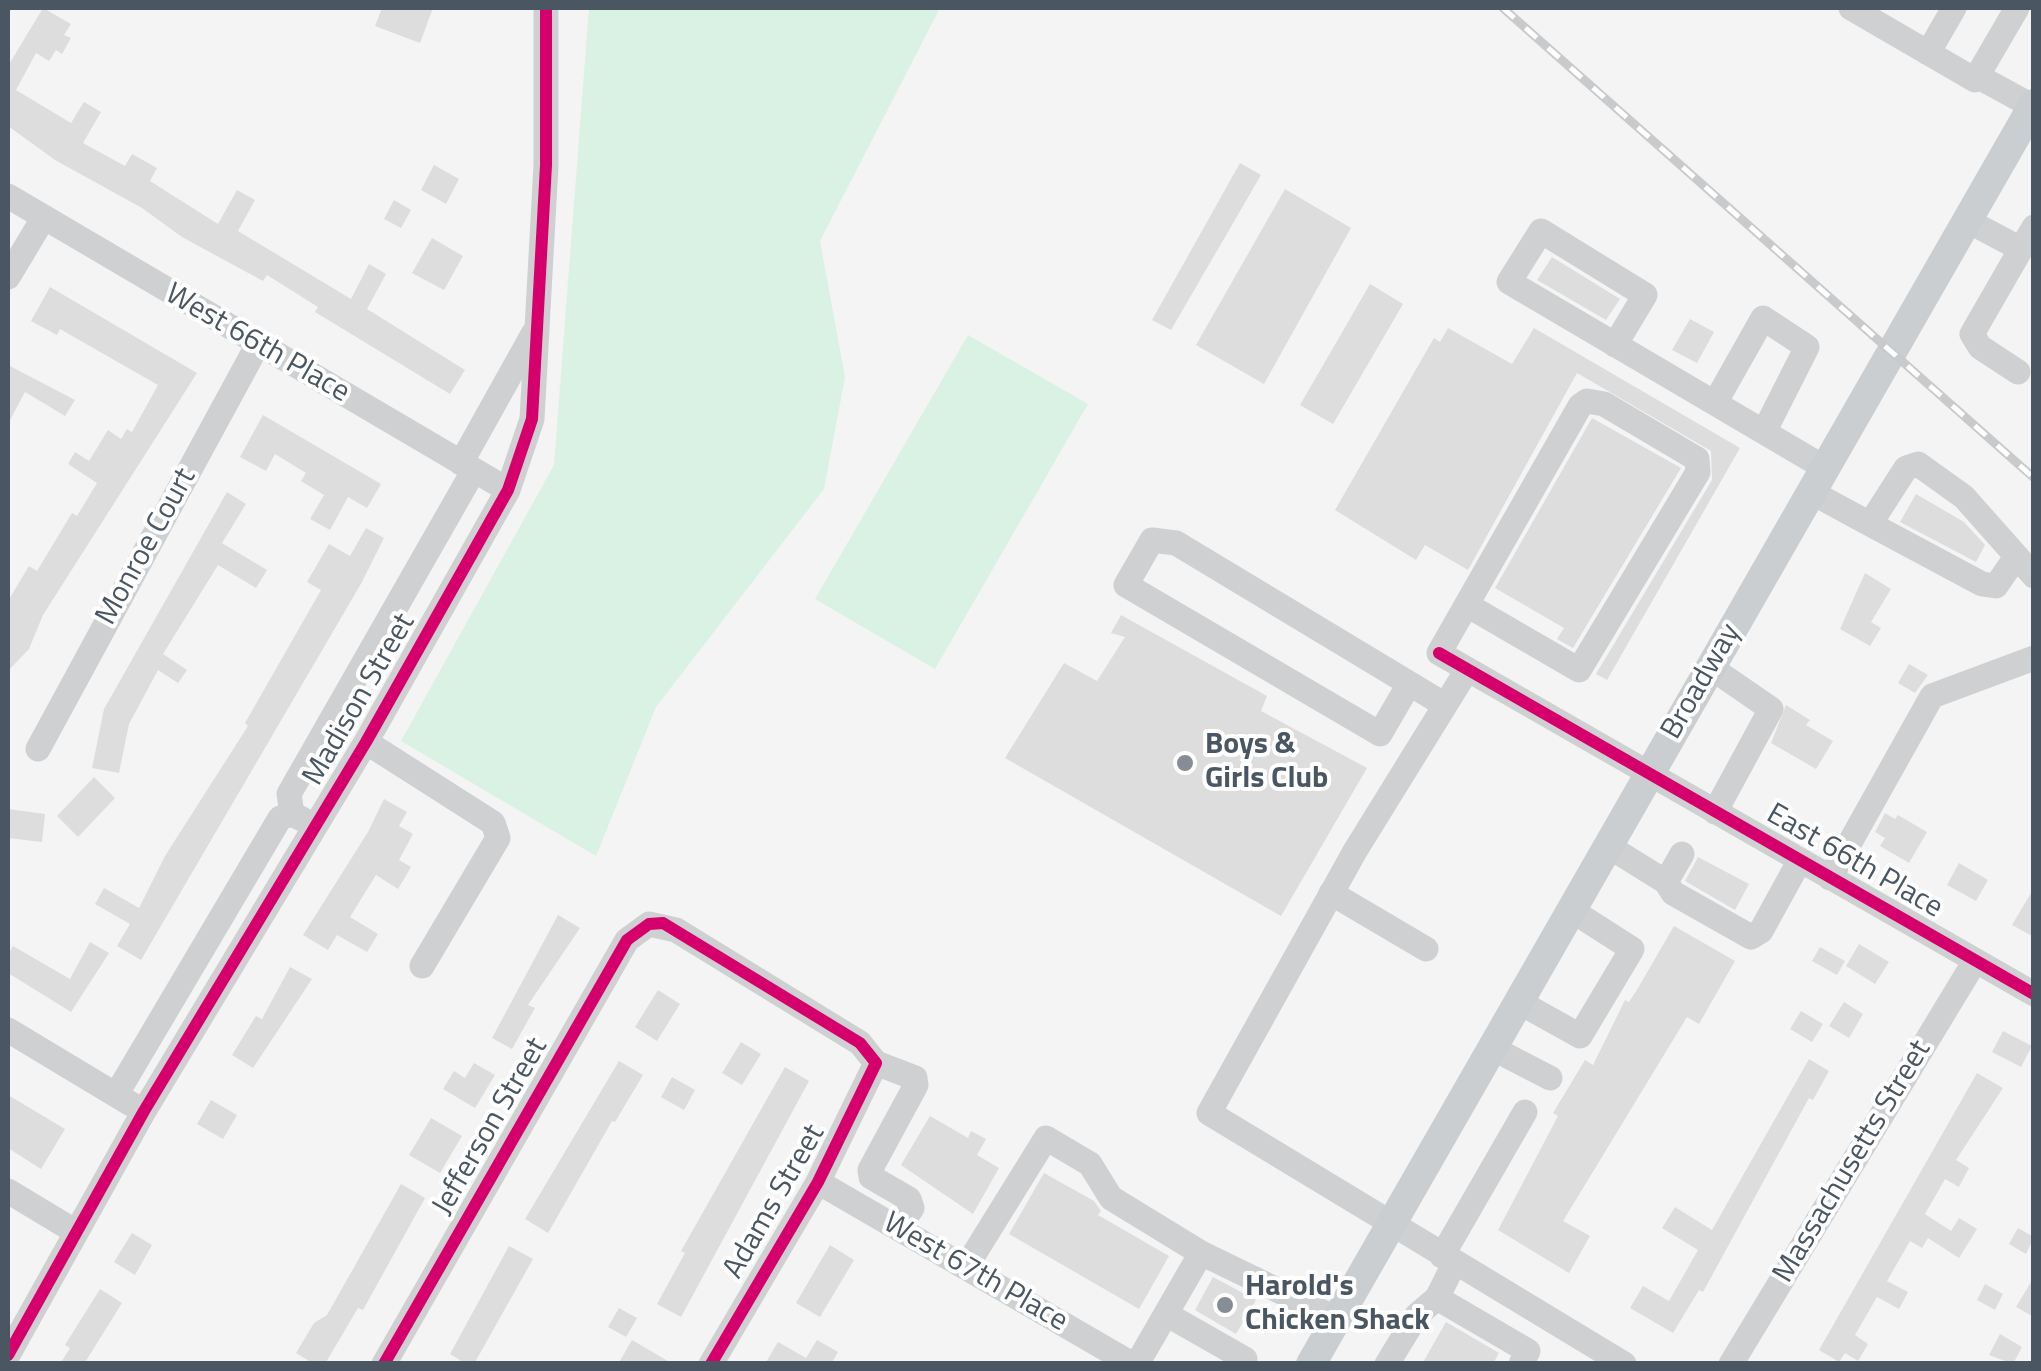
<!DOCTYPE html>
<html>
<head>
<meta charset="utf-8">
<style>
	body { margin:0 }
	#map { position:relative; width:2041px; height:1371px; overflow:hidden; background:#f4f4f4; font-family:"Titillium Web",sans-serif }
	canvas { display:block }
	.frame { position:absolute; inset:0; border:10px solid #4a5661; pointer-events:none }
</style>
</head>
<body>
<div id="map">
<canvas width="2041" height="1371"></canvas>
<div class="frame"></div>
</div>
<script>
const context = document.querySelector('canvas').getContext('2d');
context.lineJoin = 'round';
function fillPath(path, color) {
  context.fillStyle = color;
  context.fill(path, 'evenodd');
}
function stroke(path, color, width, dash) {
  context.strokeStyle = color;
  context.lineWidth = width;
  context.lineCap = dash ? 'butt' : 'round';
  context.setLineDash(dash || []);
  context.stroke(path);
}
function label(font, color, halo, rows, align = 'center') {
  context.font = font + ' "Titillium Web",sans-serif';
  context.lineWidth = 8;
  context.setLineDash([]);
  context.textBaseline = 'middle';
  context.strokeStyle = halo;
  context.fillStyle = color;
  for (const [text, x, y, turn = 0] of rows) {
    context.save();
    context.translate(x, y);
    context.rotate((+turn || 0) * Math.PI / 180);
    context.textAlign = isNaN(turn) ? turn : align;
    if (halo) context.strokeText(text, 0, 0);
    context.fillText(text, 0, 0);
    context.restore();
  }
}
const green = new Path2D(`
	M589,8h351l-120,233 25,136 -21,112 -168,218 -60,149 -195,-115 153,-276z
	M968,335l120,69 -153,265 -120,-70z`);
const building = new Path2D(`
	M43,8l28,16 -7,11 7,3 -9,16 -6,-4 -7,11 -13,-8 -20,37 55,33 13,-21 17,10 -18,31 42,23 7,-12 25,14 -7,13 68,43 19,-34 18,10 -17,31 113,68 18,-35 17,10 -19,35 98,61 -15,24 -135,-82 3,-5 -51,-32 -4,6 -81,-44 -40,-29 -87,-48 -47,-34v-60z
	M382,8h51l-13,35 -45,-17z
	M1240,163l21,12 -90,155 -19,-10z
	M434,165l25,14 -13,25 -25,-14z
	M1285,189l66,39 -87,156 -68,-39z
	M394,200l17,10 -10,18 -17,-9z
	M432,238l31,18 -19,34 -32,-17z
	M1552,257l68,42 -14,21 -69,-40z
	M1370,284l33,20 -70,120 -33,-19z
	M50,287l147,86 -154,242 -14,34 -21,22v-70l21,-35 8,5 35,-58 5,3 20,-33 -29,-19 7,-12 14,9 19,-31 13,9 6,-10 5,3 26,-47 -98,-56 -3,6 -26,-14z
	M1690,319l24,13 -17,31 -25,-13z
	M1448,328l64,36 22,-36 206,120 -133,232 -11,-6 116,-194 -1,-29 -134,-78 -109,197 -43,-25 -9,15 -81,-50 99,-172 6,4z
	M8,365l67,35 -10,16 -40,-24 -17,32z
	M263,415l118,69 -14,24 -19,-11 -18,33 -20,-11 14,-24 -23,-14 5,-8 -31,-19 -9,17 -26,-14z
	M1592,418l89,50 -108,180 -16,-9 7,-11 -69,-40z
	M227,492l19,12 -24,39 45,27 -11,18 -38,-23 -55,89 24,16 -9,13 -20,-13 -29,54 -10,49 -27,-5 12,-59z
	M1916,494l48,28 21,23 -9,17 -76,-40z
	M366,528l18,10 -22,44 -221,378 -24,-14 13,-22 -35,-20 9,-16 35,20 26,-52 83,-130 -3,-3 76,-133 -14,-8 22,-38 21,12z
	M1865,573l26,16 -20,33 10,6 -11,18 -30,-17z
	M1121,615l146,81 -6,15 106,57 -86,148 -276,-158 59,-95 33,18 28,-44 -14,-4z
	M1909,664l19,11 -13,18 -17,-10z
	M1786,705l24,15 -4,5 27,16 -17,28 -45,-26z
	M94,777l21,21 -37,39 -21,-21z
	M384,799l23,13 -8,14 14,8 -14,26 12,7 -13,22 -22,-14 -26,42 28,17 -11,18 -30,-17 -9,15 -25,-15 65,-103z
	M8,809l37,5 -3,28 -34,-4z
	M1885,813l10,6 3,-4 29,17 -18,31 -29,-17 5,-8 -10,-6z
	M1698,857l51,27 -14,26 -50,-29z
	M1959,863l29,17 -12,21 -29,-16z
	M2034,888v49l-22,-12z
	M558,915l22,13 -52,77 7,3 -23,41 -20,-11z
	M1674,926l61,35 -36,63 -12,-7 -124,204 27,15 -21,37 -71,-43 60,-114 -5,-3 32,-53 8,5 32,-65 4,2 9,-14z
	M90,942l19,11 -38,59 -63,-39v-18l5,-9 57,33z
	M1859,944l30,18 -14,22 -29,-18z
	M1820,947l25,14 -8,14 -25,-14z
	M290,967l22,12 -59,89 -21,-13 24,-39 6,3z
	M658,990l22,14 -23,37 -22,-14z
	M1844,1002l19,12 -14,24 -20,-12z
	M1801,1011l22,13 -11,18 -22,-13z
	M2003,1031l29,15 -11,21 -29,-15z
	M741,1042l20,12 -19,31 -20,-12z
	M1809,1059l20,12 -16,29 -4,-2 -106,194 -4,-2 -26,43 -43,-25 13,-22 26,15 29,-51 -36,-22 13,-21 37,23z
	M619,1061l24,14 -28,47 -3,-1 -64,112 -23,-14z
	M474,1063l21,12 -20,33 -32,-19 11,-18 11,7z
	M785,1067l24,14 -128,236 -24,-13 28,-51 -4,-2z
	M1977,1073l26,15 -47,72 13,8 -10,19 -14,-8 -20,35 26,17 8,-13 18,11 -18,29 -31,-20 -6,10 -12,-7 -23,40 21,11 -9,17 -22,-12 -22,38 13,9 -10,17 -13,-8 -6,9 -20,-12z
	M672,1077l23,13 -11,20 -23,-13z
	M8,1095l57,34 -24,40 -33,-21z
	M211,1100l26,15 -14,24 -26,-15z
	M930,1116l38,22 3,-7 15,8 -9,16 22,13 -26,46 -72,-49z
	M431,1118l31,18 -22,37 -31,-18z
	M1044,1173l50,28 7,10 -3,4 71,41 -30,53 -130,-75z
	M401,1184l24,14 -62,112 -5,-2 -33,56h-11l-18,-11 18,-30 13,-8z
	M2018,1228l16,9 -8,17 -17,-10z
	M132,1233l20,12 -17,30 -21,-13z
	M830,1245l24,15 -34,57 -24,-14z
	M509,1246l24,13 -59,105h-8l-16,-10z
	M1213,1277l43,23 -20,34 -41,-24z
	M2034,1277v40l-18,-10z
	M1985,1284l18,10 -8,16 -18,-10z
	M100,1289l22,14 -38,61h-24l10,-16 -5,-3z
	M619,1308l18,10 -11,19 -18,-10z
	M1446,1322l53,31 -6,11h-71z
	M2000,1334l22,13 -9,17 -24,-9z
	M632,1340l41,24h-55z
	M817,1340l21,12 -7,12h-66l13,-22 28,16z`);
const minor = new Path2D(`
	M1851,8l124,72 42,-72
	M1928,53l26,-45
	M1977,76l55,30
	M8,196l500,294
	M1968,221l53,28 13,-22
	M8,277l36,-60
	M1615,345l30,-50 -104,-64 -32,51 316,186
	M2018,372l-38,-25 -8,-13 49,-85
	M1715,403l48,-85 44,29 -43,85
	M461,463l72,-129
	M1811,492l59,32 36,-56 12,-4 46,33 70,79
	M1870,524l112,60 14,2 20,-29
	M1467,605l112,65 119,-198 -1,-13 -93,-55 -17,-3 -7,5 -141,247 595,341
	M1710,667l61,42 -56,103
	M1467,670l-112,181 -146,262 415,251
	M1409,684l-29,50 -254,-149 26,-45 24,3 269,162
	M366,742l127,81 5,15 -76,128
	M38,749l219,-403
	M292,814l-3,-20 185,-324
	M1608,846l58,36 7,11 78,44 10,-6 39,-71
	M1830,878l102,-182 102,-38
	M1666,882l16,-28
	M1331,893l95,56
	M1519,1002l61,34 52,-87 -61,-39
	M8,1030l123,74
	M1492,1048l58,30
	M116,1095l164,-277 12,-4 10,5
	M818,1182l314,182
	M8,1191l68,41
	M1442,1256l83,-144
	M966,1267l80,-129 44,26 21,34 90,55
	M1437,1298l91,53 -7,13
	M1166,1314l79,45 -3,5
	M8,1355l136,-244 222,-369 142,-252 24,-71 14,-254v-157
	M384,1364l243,-424 22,-16 27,6 184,113 16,20 39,15 1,7 -46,85 1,7 38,22 3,9 -14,20
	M711,1364l107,-182 58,-119
	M1137,1364l64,-111 136,66
	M1387,1364l30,-49 20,-17 17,-34
	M1731,1364l244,-403`);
const major = new Path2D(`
	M1311,1364l723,-1260`);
const rail = new Path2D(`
	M1503,8l531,470`);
const cycleway = new Path2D(`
	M1439,653l595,341
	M8,1355l136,-244 222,-369 142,-252 24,-71 14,-254v-157
	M384,1364l243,-424 22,-16 14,-1 197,120 16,20 -58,119 -107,182`);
const markers = [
	[1185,763,10,"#868d94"],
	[1225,1305,10,"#868d94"]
];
const streetNames = [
	["West 66th Place",257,344,30],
	["Monroe Court",147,547,-61],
	["Broadway",1702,682,-60],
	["Madison Street",360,700,-60],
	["East 66th Place",1854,862,30],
	["Jefferson Street",491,1127,-60],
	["Massachusetts Street",1853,1162,-59],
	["Adams Street",775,1202,-60],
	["West 67th Place",975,1273,30]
];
const poiNames = [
	["Boys &",1205,746],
	["Girls Club",1205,780],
	["Harold's",1245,1288],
	["Chicken Shack",1245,1322]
];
fillPath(green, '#d9f2e3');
fillPath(building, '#ddddde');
stroke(minor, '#ced0d2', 25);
stroke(major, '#caced1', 30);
stroke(rail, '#c9cacc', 9);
stroke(rail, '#fff', 5, [15]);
stroke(cycleway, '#d6006c', 12);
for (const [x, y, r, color] of markers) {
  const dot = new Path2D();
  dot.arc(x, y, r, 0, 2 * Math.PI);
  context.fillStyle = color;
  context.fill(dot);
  stroke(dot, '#fff', 4);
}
label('30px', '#4a5661', '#fff', streetNames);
label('bold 30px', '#4a5661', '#fff', poiNames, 'left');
</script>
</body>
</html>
